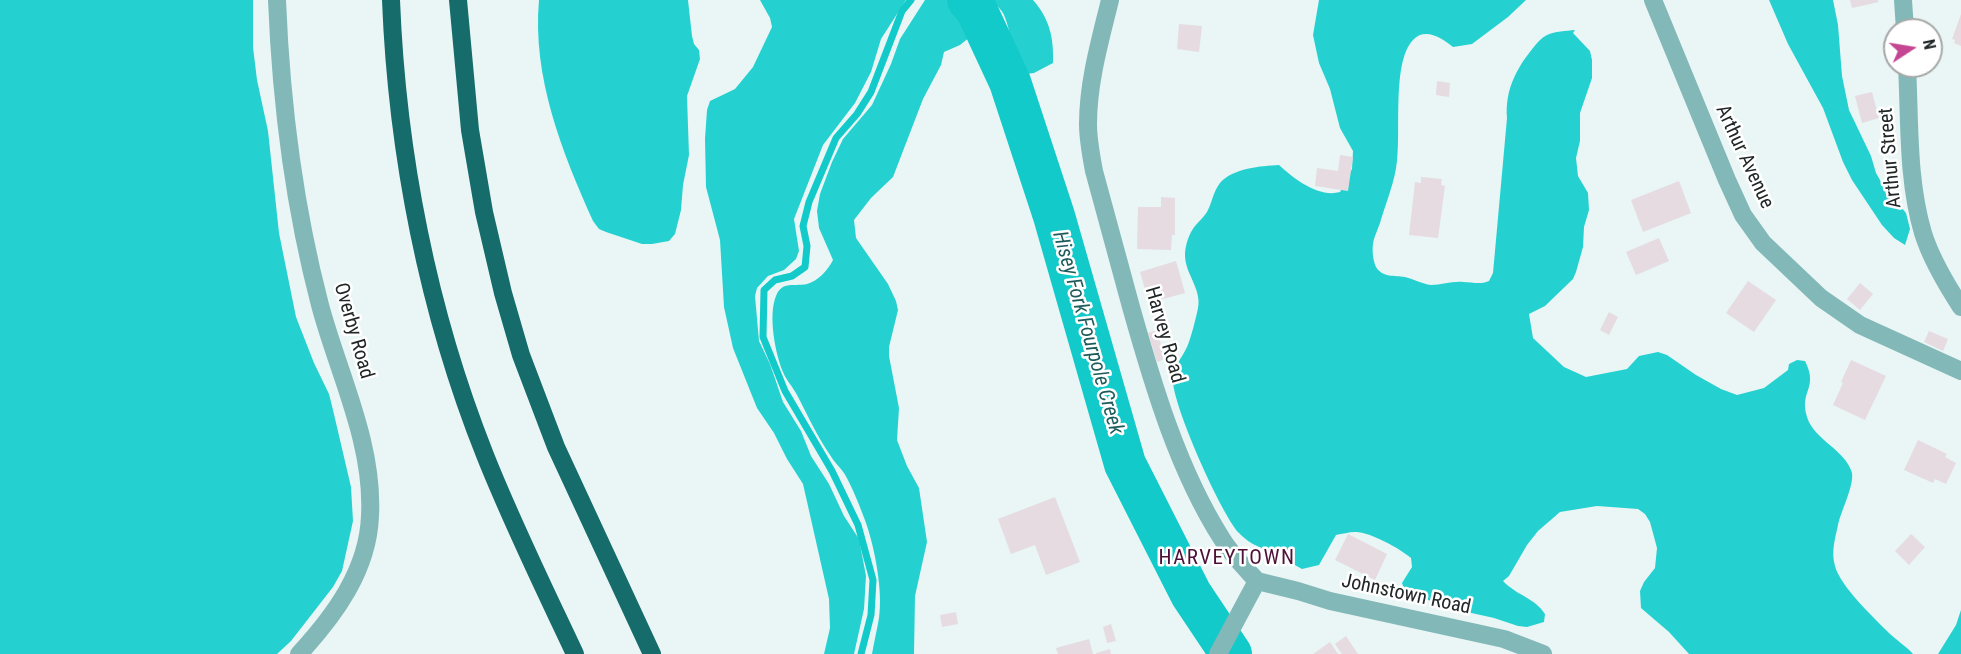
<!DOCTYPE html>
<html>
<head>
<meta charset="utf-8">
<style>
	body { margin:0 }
	#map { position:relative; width:1961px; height:654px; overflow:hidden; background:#e9f6f5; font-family:"Roboto Condensed",sans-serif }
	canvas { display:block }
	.north { position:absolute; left:1883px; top:18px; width:60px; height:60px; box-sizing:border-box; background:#fff; border:2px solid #a6a8a8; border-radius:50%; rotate:78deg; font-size:16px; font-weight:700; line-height:24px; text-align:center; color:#212626 }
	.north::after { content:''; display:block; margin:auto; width:21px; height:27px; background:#c54693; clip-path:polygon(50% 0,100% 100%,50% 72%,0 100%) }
</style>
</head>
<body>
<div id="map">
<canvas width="1961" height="654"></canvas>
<div class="north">N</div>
</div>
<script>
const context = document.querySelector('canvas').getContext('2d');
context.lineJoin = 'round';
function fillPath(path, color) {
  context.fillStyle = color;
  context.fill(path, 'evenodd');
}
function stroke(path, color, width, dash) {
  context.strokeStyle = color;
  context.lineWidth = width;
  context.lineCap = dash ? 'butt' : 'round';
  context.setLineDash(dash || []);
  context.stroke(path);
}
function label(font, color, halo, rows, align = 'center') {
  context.font = font + ' "Roboto Condensed",sans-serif';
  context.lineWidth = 5;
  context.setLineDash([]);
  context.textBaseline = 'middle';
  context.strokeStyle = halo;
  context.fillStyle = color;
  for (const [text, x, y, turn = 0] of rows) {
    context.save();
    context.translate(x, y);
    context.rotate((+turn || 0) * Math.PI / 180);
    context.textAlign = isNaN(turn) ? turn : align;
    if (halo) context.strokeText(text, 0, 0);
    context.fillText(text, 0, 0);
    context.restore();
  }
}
const forest = new Path2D(`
	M0,0h253v47l4,33 11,51 11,102 17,84 18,46 15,31 4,16 18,77 2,34 -11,50 -9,16 -42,54 -14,13h-277z
	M539,0h149l4,36 2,8 5,6 1,9 -13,37 2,59 -6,30 -2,25 -6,24 -6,7 -17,3h-10l-36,-12 -7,-3 -6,-8c-31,-69 -61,-144 -54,-221z
	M760,0h146l-25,39 -10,33 -16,31 -32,42 -29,74 5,32 -3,8 -12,11 -16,6 -11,12 -2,8 4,45 11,23 13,38 18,29 10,25 18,28 15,32 15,23 7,37 -2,33 -10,45h-30l6,-26 -1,-29 -26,-115 -16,-25 -13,-26 -17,-25 -24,-60 -9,-41 -4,-67 -14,-53 -1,-48 2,-29 3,-9 25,-12 18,-22 19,-40 -2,-9z
	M925,0h33c11,12 16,21 12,37l-10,8 -16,7 -3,13 -18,34 -30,78 -22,21 -17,22 2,18 32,46 8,17 2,9 -9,37v9l10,52 -2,32 10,26 12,22 8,54 -12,54 -1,58h-42c2,-12 5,-24 7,-36 4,-27 -4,-69 -13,-95 -6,-16 -13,-35 -22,-50 -4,-6 -10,-11 -14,-18 -13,-19 -22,-39 -33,-60 -4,-8 -11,-15 -14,-23 -8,-19 -15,-57 -7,-76 6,-16 18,-9 31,-12 11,-3 21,-14 26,-24l-14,-32 -2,-17 3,-17 12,-32 11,-23 29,-34 19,-41 9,-25z
	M992,0h41c17,19 21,39 20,63l-19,10 -8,1c-16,-17 -13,-38 -22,-59 -2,-5 -8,-10 -12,-15z
	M1319,0h207l-18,17 -36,27 -19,3c-11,-9 -28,-20 -40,-7 -21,22 -12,90 -16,121 -2,21 -11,41 -17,62 -2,6 -6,14 -7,21 -1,7 0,17 3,23 7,11 18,8 29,10 9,2 17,7 26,8 11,0 21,-4 32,-3 10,0 16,3 26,-1l4,-8 14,-155c-2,-28 9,-49 26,-70 4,-5 8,-10 14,-13 8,-4 19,-4 28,-5l-2,3 17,18 2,9v18l-12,35v28l-4,17 2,18 10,17 1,17 -5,17 -1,20 -7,25 -3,7 -28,27 -16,8 4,24 31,29 22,10 41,-8 12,-13 19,-4 9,3 29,20 25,14 16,6 27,-7 24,-18 1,-6 8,-4 8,1c14,28 -6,29 2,56 7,23 39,33 45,56 2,13 -11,38 -14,52 -3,14 -7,27 -3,41 5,20 39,52 54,67 7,7 17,13 24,21h-224l-20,-22 -28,-24 -1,-17 4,-9 11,-14 2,-20 -7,-26 -5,-8 -7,-5 -41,-3 -37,6 -22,19 -11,14 -18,31 -6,5c13,14 32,17 42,33l-1,8 -17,5 -9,-1 -24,-8 -45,-10 -44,-17 -3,-8 10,-16 -1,-9c-10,-9 -43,-27 -56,-26 -6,0 -13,2 -19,3l-17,30 -17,4c-8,-4 -15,-10 -24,-14 -15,-8 -24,-7 -39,-22 -17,-17 -67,-129 -66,-153 0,-13 9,-22 14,-33 4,-9 9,-29 11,-39 4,-19 -13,-34 -13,-53 0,-9 4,-22 10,-29 4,-5 9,-9 12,-14 5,-9 6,-20 13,-29 13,-15 41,-17 59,-18 15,14 40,33 61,27l12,-23 1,-18 -13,-23 -10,-39 -11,-26 -6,-28z
	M1769,0h64l5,25 4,51 7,34 22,46 5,17 8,14 22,26 4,16 -5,16 -11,-7 -12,-13 -30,-45 -9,-18 -20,-54 -35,-64z
	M1961,610v44h-23l18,-29z`);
const stream = new Path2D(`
	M861,654l10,-39 2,-35 -15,-55 -26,-54 -47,-80 -22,-54 1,-47 11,-10 17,-4 13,-9 2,-21 -4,-20 6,-24 27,-64 21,-24 14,-22 31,-81 9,-11`);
const river = new Path2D(`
	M968,0l8,9 34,73 44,134 71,248 66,130 40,60`);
const building = new Path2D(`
	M1850,0h28l1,2 -27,6z
	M1961,14v32l-7,-3 1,-3 -3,-1z
	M1179,24l23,2 -3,26 -22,-3z
	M1437,81l13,2 -1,14 -13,-2z
	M1872,92l7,26 -17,5 -7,-27z
	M1340,155l13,2 -5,34 -33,-5 2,-18 21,3z
	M1421,177l21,2 -1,6 4,1 -7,52 -29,-3 6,-53 6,1z
	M1679,181l12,32 -48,19 -12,-32z
	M1161,197l14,1v37h-3l-1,15 -34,-1 1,-42h23z
	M1659,238l10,23 -33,14 -10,-23z
	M1176,261l9,32 -36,10 -9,-31z
	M1748,281l28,19 -22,32 -28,-19z
	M1860,283l13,11 -13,16 -13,-11z
	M1609,312l9,5 -9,18 -9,-5z
	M1157,330l8,29 -8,3 -9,-29z
	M1929,331l19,8 -5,12 -19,-9z
	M1851,360l35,16 -21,44 -32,-15 10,-22 -2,-1z
	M1918,440l29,14 -2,3 11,6 -10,21 -11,-5 -2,4 -29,-13z
	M1055,497l25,65 -34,13 -11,-30 -24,9 -13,-35z
	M1348,534l39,20 -12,26 -40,-20z
	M1911,534l14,13 -16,18 -14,-14z
	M956,612l2,12 -16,3 -2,-12z
	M1111,624l5,17 -9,2 -4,-16z
	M1346,636l12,18h-16l-7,-10z
	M1089,639l4,15h-35l-2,-6z
	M1330,642l8,12h-25z
	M1110,649l1,5h-15v-1z`);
const minor = new Path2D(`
	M277,0c4,102 17,206 43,305 18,68 54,138 50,211 -2,54 -35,99 -71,138
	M1110,0c-10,41 -22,82 -22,124 0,16 3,31 6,47 12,45 25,91 37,136 22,78 47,163 91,232 10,16 23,29 35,42
	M1653,0l74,180 16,35 20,28 58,55 39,27 101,46
	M1903,0l2,30
	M1907,66c3,55 0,113 16,167 8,26 23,51 38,74`);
const tertiary = new Path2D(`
	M1218,654l39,-73 41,10 32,10 174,38 39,15`);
const motorway = new Path2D(`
	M391,0c6,154 37,312 94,455 27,68 59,133 90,199
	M458,0l12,130 14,82 19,81 18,62 35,92 96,207`);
const streetNames = [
	["Arthur Avenue",1744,157,65],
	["Arthur Street",1891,158,-95],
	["Overby Road",353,331,74],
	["Harvey Road",1164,335,74],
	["Johnstown Road",1406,595,12]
];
const waterNames = [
	["Hisey Fork Fourpole Creek",1087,333,74]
];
const neighbourhoodNames = [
	["HARVEYTOWN",1227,559]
];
fillPath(forest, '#25d1d0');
stroke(stream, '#12cac9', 7);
stroke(river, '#12cac9', 42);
fillPath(building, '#e5dbe0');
stroke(minor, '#82b9b8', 18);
stroke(tertiary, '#82b9b8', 18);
stroke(motorway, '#156c6b', 18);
label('20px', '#212626', '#fff', streetNames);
label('italic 21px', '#1d5c5c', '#fff', waterNames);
context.letterSpacing = '1.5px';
label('21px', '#4e1238', '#fff', neighbourhoodNames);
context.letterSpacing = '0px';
</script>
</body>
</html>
